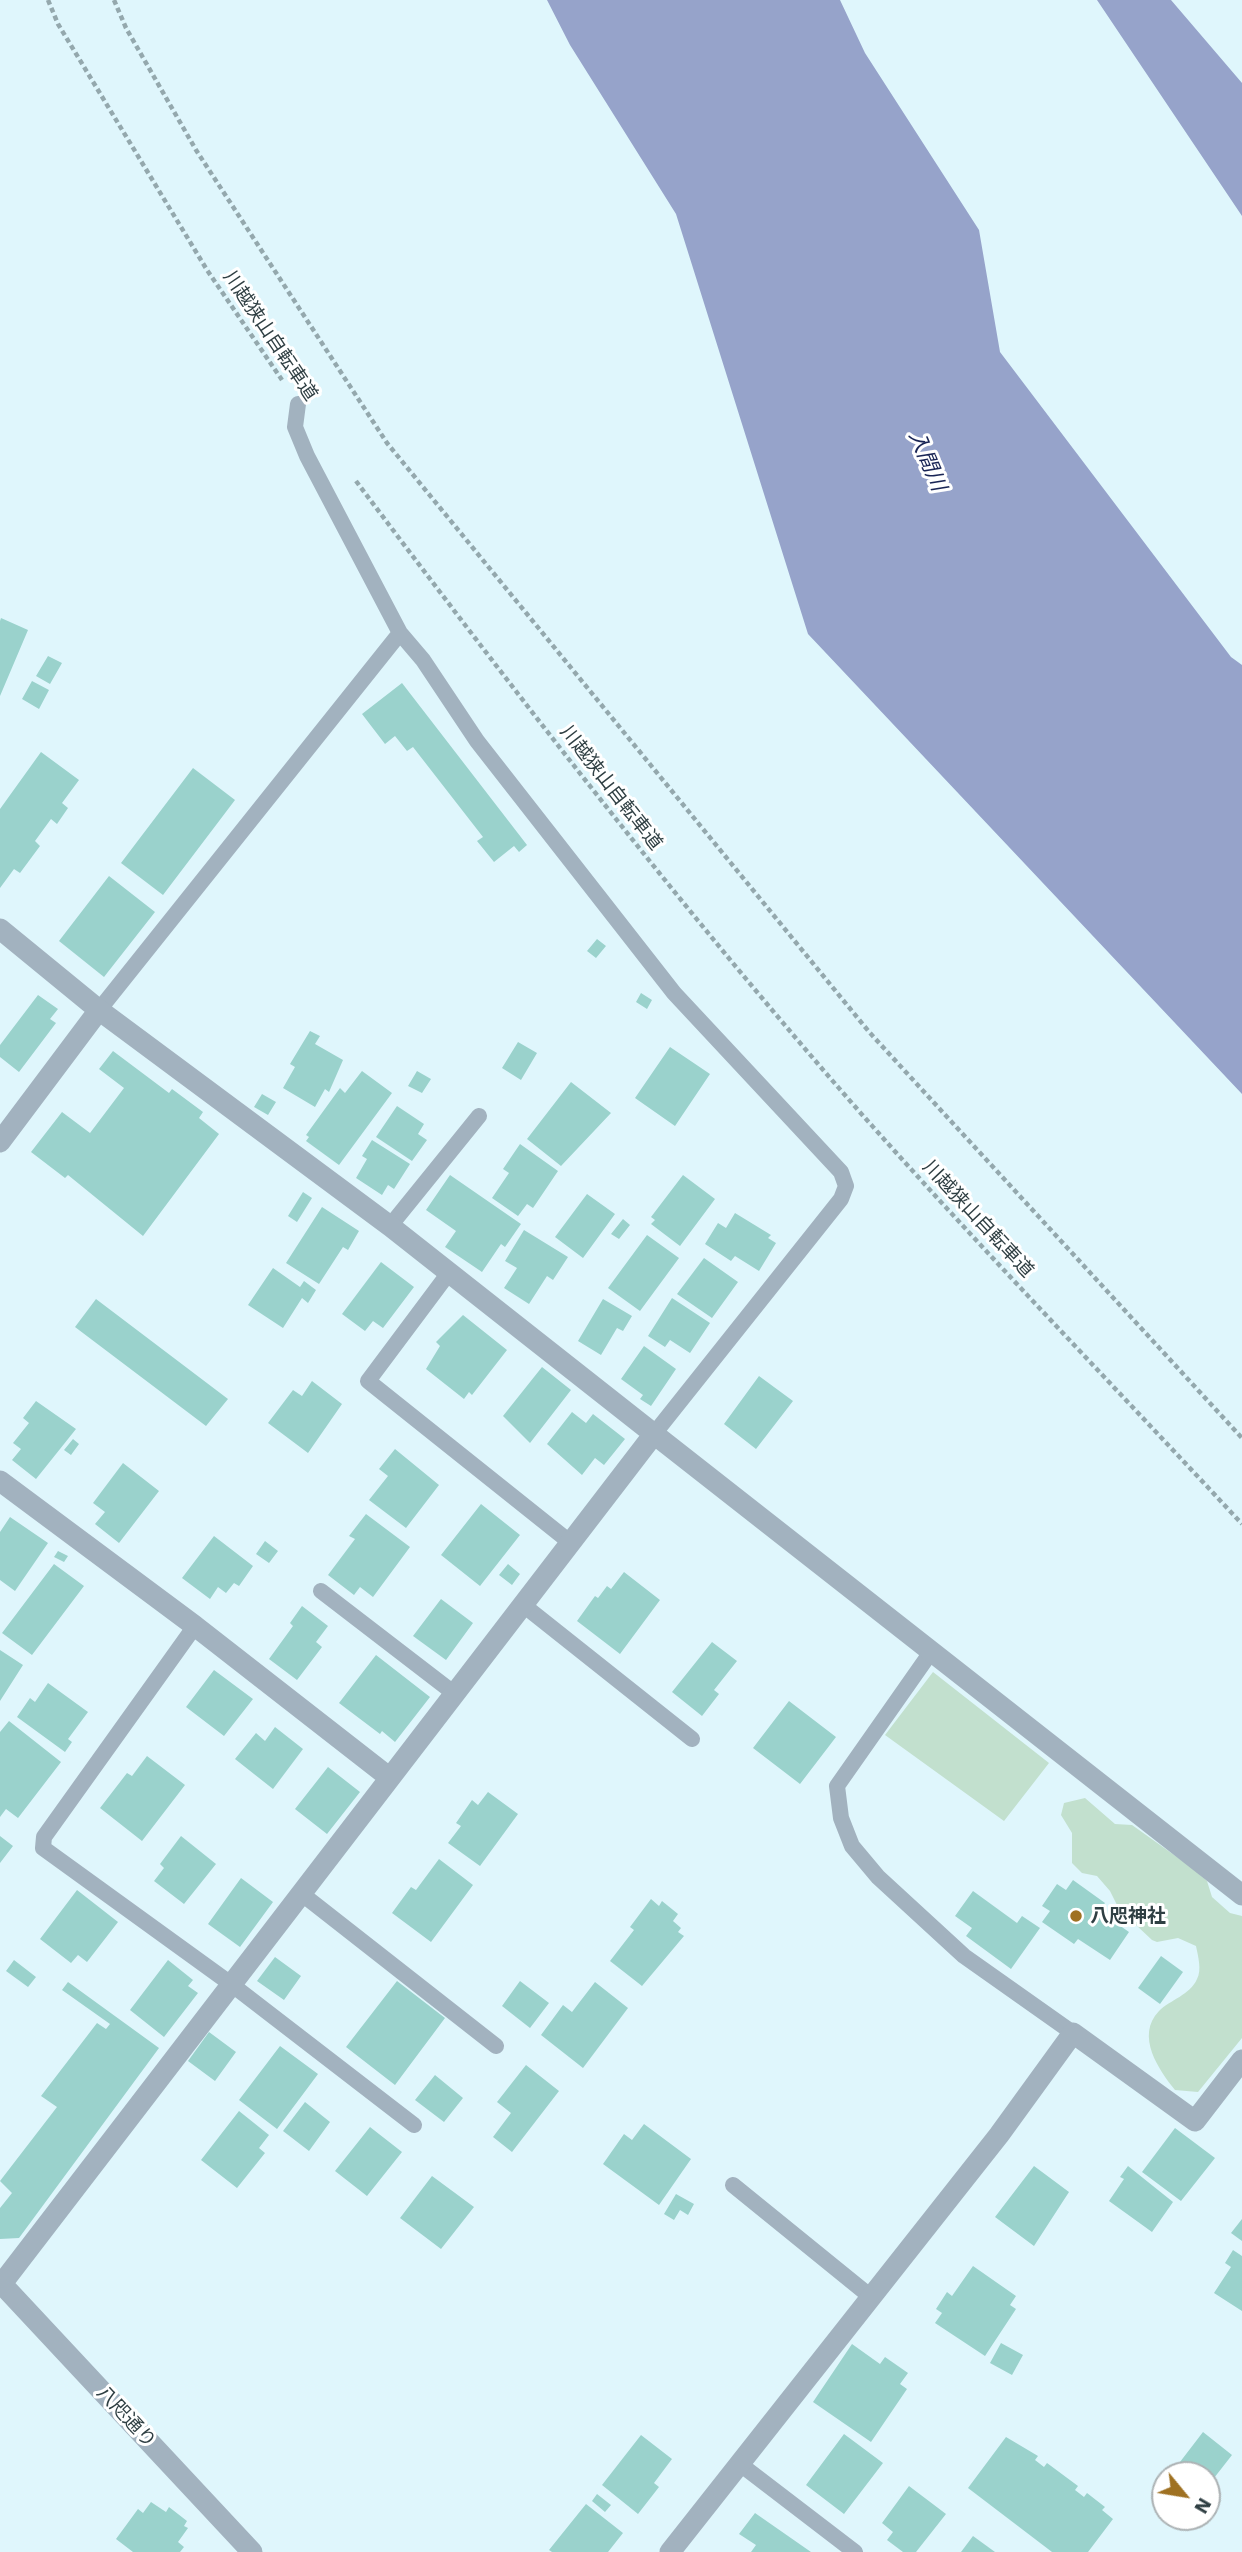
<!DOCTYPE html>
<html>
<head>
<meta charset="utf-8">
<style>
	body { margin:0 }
	#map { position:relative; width:1242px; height:2552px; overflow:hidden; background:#dff6fc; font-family:"Work Sans",sans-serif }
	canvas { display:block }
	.north { position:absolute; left:1151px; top:2461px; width:70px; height:70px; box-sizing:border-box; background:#fff; border:2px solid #acb2b4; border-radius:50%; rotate:120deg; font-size:19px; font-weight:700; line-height:28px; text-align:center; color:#2f3f43 }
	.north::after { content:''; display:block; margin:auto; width:24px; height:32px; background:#9f7122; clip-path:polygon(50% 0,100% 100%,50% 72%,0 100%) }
</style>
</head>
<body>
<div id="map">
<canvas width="1242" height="2552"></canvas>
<div class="north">N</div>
</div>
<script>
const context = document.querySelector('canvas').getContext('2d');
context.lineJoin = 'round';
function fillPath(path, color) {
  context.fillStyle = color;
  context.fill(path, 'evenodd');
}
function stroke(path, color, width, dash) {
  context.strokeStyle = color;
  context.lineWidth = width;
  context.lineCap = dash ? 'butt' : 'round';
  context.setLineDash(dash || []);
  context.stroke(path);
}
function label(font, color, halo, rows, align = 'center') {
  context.font = font + ' "Work Sans","Noto Sans JP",sans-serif';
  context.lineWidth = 6;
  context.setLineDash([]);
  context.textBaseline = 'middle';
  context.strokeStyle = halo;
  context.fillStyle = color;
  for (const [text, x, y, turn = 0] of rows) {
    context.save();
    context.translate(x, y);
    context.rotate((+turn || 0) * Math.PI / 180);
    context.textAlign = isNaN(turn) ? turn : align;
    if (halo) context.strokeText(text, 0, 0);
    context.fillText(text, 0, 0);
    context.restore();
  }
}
const green = new Path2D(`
	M933,1672l116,91 -45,58 -119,-86z
	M1085,1798l30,26 17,1 59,42 16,14 5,16 18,16 12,3v122l-44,54 -23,-2c-16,-20 -40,-54 -16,-79 11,-11 31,-16 38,-32 5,-9 1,-23 -1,-33l-18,-8 -21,4 -5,-2 -33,-31 -9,-18 -13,-15 -15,-3 -10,-10v-30l-11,-18 3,-12z`);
const water = new Path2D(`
	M547,0h293l25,53 114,177 21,122 231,305 11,8v429l-434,-460 -132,-420 -106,-169z
	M1097,0h74l71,83v133z`);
const building = new Path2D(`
	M1,618l27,12 -28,66v-75z
	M48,656l14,7 -12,21 -14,-8z
	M32,681l17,9 -10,19 -17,-10z
	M402,683l125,162 -8,7 -5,-6 -20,16 -17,-21 6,-4 -70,-90 -6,4 -12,-15 -10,8 -23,-30z
	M41,752l38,28 -17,23 6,5 -11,16 -6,-5 -16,22 5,5 -20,27 -6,-4 -14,19v-79z
	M193,768l42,32 -72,95 -42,-32z
	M109,876l46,36 -51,65 -45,-36z
	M597,939l9,7 -10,12 -9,-7z
	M641,993l11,7 -5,9 -11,-7z
	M38,995l20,14 -8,10 6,4 -37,49 -19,-15v-12z
	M310,1031l10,5 -5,8 28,16 -14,32 -4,-3 -10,18 -32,-19 12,-21 -5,-3z
	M518,1042l19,11 -16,27 -19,-12z
	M670,1047l40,27 -35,52 -40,-28z
	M113,1051l56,42 3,-4 31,23 -4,6 20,16 -76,102 -75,-61 -3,3 -34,-26 31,-40 28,21 34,-45 -25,-19z
	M362,1071l30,22 -53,72 -33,-24 3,-4 -3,-2 34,-47 5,5z
	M417,1071l14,8 -9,14 -14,-7z
	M571,1082l40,31 -50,53 -34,-27z
	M262,1094l14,8 -8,13 -14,-8z
	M397,1106l27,18 -6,10 9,6 -15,21 -36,-24z
	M372,1140l38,24 -16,25 -6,-4 -6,10 -26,-17 11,-19 -5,-3z
	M520,1144l38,27 -25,37 -6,-4 -9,12 -26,-18 17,-25 -6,-4z
	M450,1175l71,49 -16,23 -4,-3 -19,28 -37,-25 11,-16 -30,-21z
	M683,1175l32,24 -35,47 -29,-22 4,-4 -4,-3z
	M303,1192l9,6 -15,24 -9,-6z
	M587,1194l28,20 -32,44 -28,-21z
	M322,1207l37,24 -11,19 -5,-3 -24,37 -33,-21z
	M735,1213l36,22 -3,3 8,5 -17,28 -24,-15 -4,5 -26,-17 13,-21 8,5z
	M623,1219l7,6 -11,14 -8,-5z
	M524,1230l44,27 -15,23 -6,-4 -18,28 -25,-16 13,-20 -12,-7z
	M647,1235l32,23 -39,53 -32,-23z
	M704,1258l34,24 -26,36 -35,-24z
	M381,1262l33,25 -31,41 -10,-7 -8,10 -23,-17z
	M273,1268l27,19 4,-6 12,9 -8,13 -6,-5 -19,30 -35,-23z
	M672,1298l38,25 -20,30 -20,-13 -5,7 -17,-11z
	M96,1299l132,100 -22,27 -131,-99z
	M603,1299l29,17 -9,15 -6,-3 -16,27 -23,-14z
	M463,1315l44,35 -35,45 -3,-3 -5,7 -38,-30 14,-23 -4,-4z
	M644,1346l32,23 -25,37 -11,-7 3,-4 -22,-16z
	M542,1367l29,23 -41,53 -27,-27z
	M759,1376l34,25 -37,48 -32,-25z
	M312,1381l30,23 -34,49 -40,-30 25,-33 9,6z
	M36,1401l40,28 -40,50 -24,-19 9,-11 -8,-6 16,-20 -6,-5z
	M572,1412l14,11 7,-9 32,25 -21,26 -9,-7 -13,17 -35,-31z
	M73,1439l6,5 -8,11 -7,-5z
	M395,1449l44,36 -33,43 -37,-28 19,-24 -9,-7z
	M123,1463l36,28 -40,52 -24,-19 10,-12 -12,-9z
	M481,1504l39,31 -40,51 -39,-31z
	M366,1514l44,33 -37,50 -13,-10 -6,8 -26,-20 27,-36 -6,-3z
	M10,1517l38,26 -33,48 -15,-11v-48z
	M214,1536l39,30 -14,20 -5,-3 -8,10 -8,-6 -8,12 -28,-21z
	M265,1541l13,10 -9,12 -13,-9z
	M58,1551l10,5 -4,6 -10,-5z
	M54,1564l30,22 -52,69 -30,-22z
	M508,1564l12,10 -8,11 -13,-10z
	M624,1572l36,28 -40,54 -43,-33 18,-25 3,2 9,-12 4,3z
	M441,1599l32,24 -27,37 -33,-24z
	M302,1606l26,20 -12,16 6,5 -25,33 -28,-21 24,-33 -3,-3z
	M712,1642l25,19 -23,29 5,4 -17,22 -30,-24z
	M0,1650l23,15 -23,36z
	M376,1655l54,42 -35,45 -13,-11 -2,3 -41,-31z
	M214,1670l39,29 -29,37 -38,-29z
	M48,1683l40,29 -20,27 4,3 -7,10 -48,-35 13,-19 5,4z
	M789,1701l47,36 -36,47 -47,-36z
	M9,1721l52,41 -43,56 -12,-9 -6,8v-85z
	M275,1727l28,22 -30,40 -38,-30 21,-26 9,8z
	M147,1756l38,29 -43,56 -42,-33 27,-35 5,3z
	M328,1767l32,25 -33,42 -32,-25z
	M488,1792l30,22 -38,52 -32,-23 13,-17 -5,-3 16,-23 6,5z
	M0,1836l13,10 -13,17z
	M181,1836l35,28 -32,40 -30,-23 10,-13 -4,-4z
	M439,1859l34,26 -42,57 -39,-29 19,-26 5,3z
	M241,1878l32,24 -33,45 -32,-23z
	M1073,1880l32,23 -6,8 30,21 -19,28 -32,-21 -4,5 -32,-22 8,-11 -8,-5 15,-22 9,6z
	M77,1890l41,32 -31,40 -9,-7 -7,8 -31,-24z
	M973,1891l44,32 5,-7 18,12 -29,41 -45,-33 6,-8 -17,-12z
	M651,1899l8,7 3,-5 16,13 -5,7 8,7 -3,4 6,4 -42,50 -32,-25 24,-31 -4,-3z
	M1161,1956l22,16 -23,32 -22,-16z
	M275,1957l26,19 -17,24 -27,-19z
	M14,1960l22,17 -8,10 -22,-16z
	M168,1960l25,20 -5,6 10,7 -34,44 -34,-27z
	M397,1981l48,37 -50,67 -49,-38z
	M520,1981l29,22 -19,25 -28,-22z
	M68,1982l91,66 -140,190 -19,1v-31l12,-15 -12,-12 57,-74 -16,-11 56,-73 9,6 4,-5 -48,-34z
	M595,1982l33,26 -45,60 -42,-33 22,-30 9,7z
	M209,2032l27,20 -21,29 -27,-20z
	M280,2046l38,28 -41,55 -38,-29z
	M526,2065l33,26 -47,61 -19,-15 18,-24 -14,-11z
	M435,2075l28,23 -19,24 -29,-22z
	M305,2102l25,20 -21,29 -26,-20z
	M239,2111l30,24 -10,13 6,5 -28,35 -36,-28z
	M644,2124l47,35 -32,46 -56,-41 21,-30 8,6z
	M370,2127l32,25 -35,44 -32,-25z
	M1175,2128l40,30 -34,43 -39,-29z
	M1034,2166l35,26 -35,54 -39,-29z
	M1128,2166l45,36 -21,30 -43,-31 15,-22 -4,-2z
	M432,2176l42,31 -33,42 -41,-31z
	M676,2194l18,10 -6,11 -8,-5 -6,10 -10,-6z
	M1242,2219v22l-11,-8z
	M1233,2250l9,6v55l-28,-18 17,-26 -6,-4z
	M973,2266l43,30 -6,9 6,4 -31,47 -50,-33 7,-10 -6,-4 11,-17 5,4z
	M1001,2343l22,12 -11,20 -22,-12z
	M852,2344l28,20 5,-7 23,16 -8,11 7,5 -36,53 -58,-40z
	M1203,2432l29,23 -25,32v-12h-37z
	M844,2434l39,29 -39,51 -38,-29z
	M641,2435l31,24 -18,24 5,4 -21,27 -36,-29z
	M1006,2437l32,19 -3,4 9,7 3,-4 31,23 -3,4 9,7 3,-4 18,14 -3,3 11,9 -25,33h-36l-84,-64z
	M909,2486l37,28 -30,38h-13l-16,-12 6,-8 -11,-9z
	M597,2494l14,11 -6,7 -13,-11z
	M151,2502l15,10 3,-5 18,14 -3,5 4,2 -10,14 6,5 -4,5h-47l-17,-13 22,-30 5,4z
	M586,2504l37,29 -15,19h-56l-3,-2z
	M755,2513l56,39h-60l5,-7 -17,-11z
	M973,2536l22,16h-34z`);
const path = new Path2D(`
	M48,0l10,24 149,246 75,110
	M114,0l12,28 70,122 191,293 483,590 372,405
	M356,481c161,214 325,427 502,629 125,141 256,276 384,414`);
const lane = new Path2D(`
	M298,404l-3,23 12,29 93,177 23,27 54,81 197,252 167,179 5,14 -5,13 -187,235
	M99,1010l301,-377
	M390,1226l89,-110
	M448,1274l-80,107 203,162
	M321,1591l134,103
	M522,1604l170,135
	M195,1626l-151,211 -1,11 188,136 183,141
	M931,1652l-94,134 4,32 11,28 26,31 86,79 109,77
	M302,1894l194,152
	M733,2185l138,112
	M740,2464l115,88`);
const street = new Path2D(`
	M0,929l99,81 291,216 264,208 -654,852
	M0,1142l99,-132
	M654,1434l588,461
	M0,1481l195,145 195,152
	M0,2282l252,270
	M670,2552l329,-417 74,-102 122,88 47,-61`);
const markers = [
	[1076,1916,7,"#9f7122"]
];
const streetNames = [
	["川越狭山自転車道",270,336,56],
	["川越狭山自転車道",611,788,52],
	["川越狭山自転車道",978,1219,47],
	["八咫通り",126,2417,47]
];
const poiNames = [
	["八咫神社",1090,1916]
];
const waterNames = [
	["入間川",927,461,67]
];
fillPath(green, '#c2e0ce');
fillPath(water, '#96a3ca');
fillPath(building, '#9ad2cc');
stroke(path, '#94a8ad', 4.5, [5, 3.5]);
stroke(lane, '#a2b2bf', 16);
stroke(street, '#a2b2bf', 21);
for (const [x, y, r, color] of markers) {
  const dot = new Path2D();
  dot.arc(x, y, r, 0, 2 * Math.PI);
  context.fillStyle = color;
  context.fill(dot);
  stroke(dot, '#fff', 2.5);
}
label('19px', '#2f3f43', '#fff', streetNames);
label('bold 19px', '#2f3f43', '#fff', poiNames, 'left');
label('italic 21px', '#192555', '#fff', waterNames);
</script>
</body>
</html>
